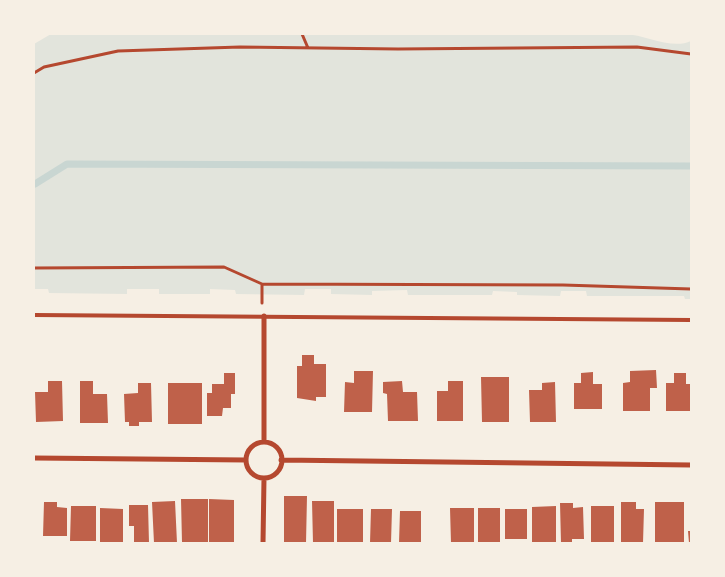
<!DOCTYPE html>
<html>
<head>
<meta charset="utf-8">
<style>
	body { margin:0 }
	#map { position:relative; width:725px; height:577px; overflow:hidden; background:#f6efe4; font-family:"Public Sans",sans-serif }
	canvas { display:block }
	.frame { position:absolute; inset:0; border:35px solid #f6efe4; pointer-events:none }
</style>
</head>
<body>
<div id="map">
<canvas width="725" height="577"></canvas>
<div class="frame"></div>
</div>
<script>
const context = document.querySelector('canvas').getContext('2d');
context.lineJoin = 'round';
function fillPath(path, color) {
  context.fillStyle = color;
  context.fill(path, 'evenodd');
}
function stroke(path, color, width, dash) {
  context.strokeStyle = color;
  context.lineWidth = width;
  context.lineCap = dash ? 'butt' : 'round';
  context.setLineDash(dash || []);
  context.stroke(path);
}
const green = new Path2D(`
	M51,34h574c21,1 47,16 66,7v258h-6l-1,-3h-97l-1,-5h-25l-1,5 -43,-1v-3l-24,-1 -1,4h-84l-1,-5 -35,1v4l-41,-1v-5h-26l-1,6 -68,-1 -1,-4 -25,-1v5h-51v-5h-32v5l-78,-1 -1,-4h-14v-245z`);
const stream = new Path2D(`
	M35,184l32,-20 624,2`);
const building = new Path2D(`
	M302,355h12v9h12v33h-10v4l-19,-3v-32h5z
	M656,370l1,18h-7v23h-27v-28l7,-1v-11z
	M354,371h19l-1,41h-28l1,-30 9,1z
	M593,372v12h9v25h-28v-26h7v-10z
	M224,373h11v21h-4v14h-8l-1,8h-15v-23h5v-9h12z
	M674,373h12v11h5v27h-25v-28h8z
	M481,377h28v45h-27z
	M48,381h14l1,40 -27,1 -1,-30h13z
	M80,381h13v13h14l1,29h-28z
	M402,381l1,11h14l1,29h-30l-1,-27 -4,-1v-11z
	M448,381h15v40h-26v-30h11z
	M555,382l1,40h-26l-1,-32h13v-7z
	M138,383h13l1,39h-13v4h-10v-4h-4l-1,-28 14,-1z
	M168,383h34v41h-34z
	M284,496h23l-1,47h-22z
	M181,499h27v44h-26z
	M209,499l25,1v42l-25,1z
	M175,501l2,42h-23l-2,-41z
	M312,501h22v42h-21z
	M44,502h13v5l10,1v28h-24z
	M621,502h15v7h8l-1,34h-22z
	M655,502h29v41h-29z
	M560,503h13v5l10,-1 1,32h-12v4h-11z
	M129,505h19l1,38h-15v-17h-5z
	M71,506h25v35h-26z
	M556,506v37h-24v-36z
	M591,506h23v37h-23z
	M100,508l23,1v34h-23z
	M450,508h24v35h-23z
	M478,508h22v35h-22z
	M337,509h26v34h-26z
	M371,509h21l-1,34h-21z
	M505,509h22v30h-22z
	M400,511h21v32h-22z
	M688,531h3v12h-2z`);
const path = new Path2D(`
	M302,34l6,14
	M34,73l10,-6 74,-16 122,-4 158,2 239,-2 54,7
	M34,268l190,-1 38,17v19
	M262,284l301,1 128,4`);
const service = new Path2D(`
	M34,315l657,5`);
const minor = new Path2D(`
	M264,442v-126
	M246 460a18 18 0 1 1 36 0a18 18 0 1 1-36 0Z
	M34,458l212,2
	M281,460l410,5
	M263,543l1,-65`);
fillPath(green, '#e2e4dc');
stroke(stream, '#c9d6d2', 7);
fillPath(building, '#bf614a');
stroke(path, '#b5482f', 3);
stroke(service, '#b5482f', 4);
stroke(minor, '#b5482f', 5);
</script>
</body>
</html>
